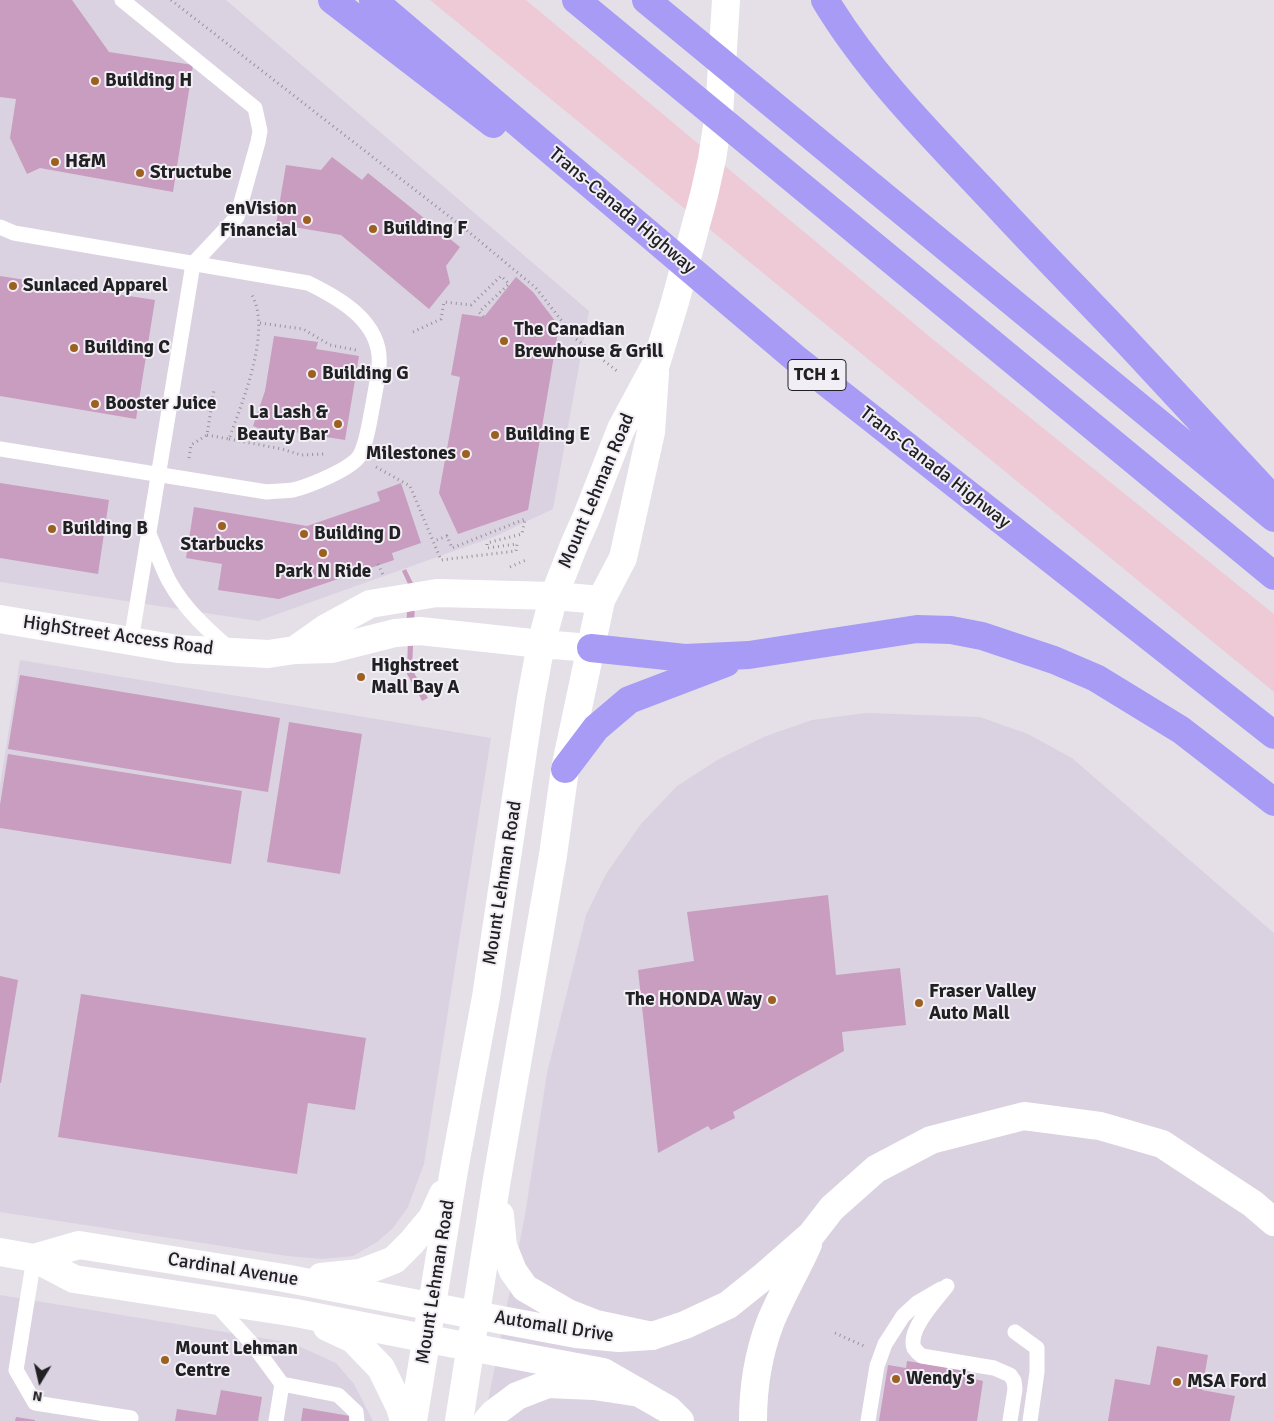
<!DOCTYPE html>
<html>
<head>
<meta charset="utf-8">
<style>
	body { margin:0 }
	#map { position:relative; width:1274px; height:1421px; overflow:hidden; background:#e5e0e8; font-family:Signika,sans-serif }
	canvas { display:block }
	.north { position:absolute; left:15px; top:1356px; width:50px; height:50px; -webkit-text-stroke:4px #f2eef5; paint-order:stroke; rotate:189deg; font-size:14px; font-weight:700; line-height:20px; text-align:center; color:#212022 }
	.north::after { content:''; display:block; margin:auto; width:18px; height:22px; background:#212022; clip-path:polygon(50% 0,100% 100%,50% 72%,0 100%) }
</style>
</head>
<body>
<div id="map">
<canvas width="1274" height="1421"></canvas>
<div class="north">N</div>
</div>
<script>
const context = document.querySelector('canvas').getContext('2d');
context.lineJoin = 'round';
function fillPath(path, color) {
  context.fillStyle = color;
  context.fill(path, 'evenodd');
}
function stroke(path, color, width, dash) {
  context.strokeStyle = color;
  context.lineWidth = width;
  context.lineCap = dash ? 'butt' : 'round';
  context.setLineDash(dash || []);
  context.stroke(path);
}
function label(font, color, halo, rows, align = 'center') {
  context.font = font + ' Signika,sans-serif';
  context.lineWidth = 4;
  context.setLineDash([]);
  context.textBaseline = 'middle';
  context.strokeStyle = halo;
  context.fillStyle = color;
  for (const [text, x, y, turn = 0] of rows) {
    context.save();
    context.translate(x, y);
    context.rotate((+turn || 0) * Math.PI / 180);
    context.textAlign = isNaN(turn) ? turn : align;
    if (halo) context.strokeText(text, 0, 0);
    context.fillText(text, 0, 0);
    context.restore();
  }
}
const built = new Path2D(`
	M0,0h226l363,311 -36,198 -57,27 -238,85 -258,-39z
	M20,660l471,78 -67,426 -16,43 -15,21 -16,14 -24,14 -31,3 -35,-3 -287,-44v-427z
	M866,713l114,4 48,17 44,24 202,175v488h-790l41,-206 22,-142 39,-158 20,-41 35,-50 36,-38 42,-27 47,-23 46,-16z
	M0,1295l292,48 44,20 18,21 19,37h-373z`);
const green = new Path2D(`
	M430,0h96l409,341 339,273v78z`);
const building = new Path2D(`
	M0,0h72l37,52 84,13 -20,127 -133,-24 -13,6 -17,-36 6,-39 -16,-2z
	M332,157l30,23 6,-7 92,74 -14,19 4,17 -21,26 -88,-74 -65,-11 10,-59 35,5z
	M0,276l155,24 -19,119 -136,-23z
	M516,277l17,15 26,34 -31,184 -70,24 -19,-41 21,-116 -9,-2 11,-61 22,3z
	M274,336l44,6 -2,7 43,7 -14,84 -51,-8 -4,9 -37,-15 12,-35z
	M0,483l109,17 -11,74 -98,-16z
	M401,483l20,60 -29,10 2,7 -115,39 -61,-9 4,-26 -36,-6 8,-51 113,19 73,-25 -3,-9z
	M406,569l7,14 -1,21h3l-3,65 16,29 -6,3 -4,-8 2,-2 -4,-8 -3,2 -6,-11 1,-37h-2l2,-53 -6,-13z
	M20,675l260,43 -12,74 -260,-43z
	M289,722l73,12 -22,140 -73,-12z
	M8,754l234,37 -11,73 -231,-36v-23z
	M828,895l8,80 64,-7 6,57 -64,7 2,19 -111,61 2,6 -24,12 -3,-4 -50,27 -20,-183 56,-9 -7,-49z
	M0,976l18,4 -17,103h-1z
	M81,994l285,44 -11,72 -47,-7 -11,71 -239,-37z
	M1157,1346l51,9 -6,35 33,6 -5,25h-122l7,-42 35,6z
	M907,1361l64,10 -1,7 13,3 -6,40h-98l9,-56 18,3z
	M221,1390l41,7 -4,24h-83l2,-12 39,6z
	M303,1408l47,8 -1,5h-48z
	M16,1417l19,3v1h-20z`);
const path = new Path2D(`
	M171,0l293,228 72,60 40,51 41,32
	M260,323l43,6 27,16 26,5
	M413,332l28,-13 3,-17 27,3 30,-29 8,8 -30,28 5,5
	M207,435l22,4c13,-36 43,-108 23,-144
	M229,439l53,10 19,6 25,-1
	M189,458l2,-13 16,-10 7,-45
	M376,467l34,19 31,74 75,-9 1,-7 -30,4v-5l35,-9 3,-15 -73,29 -5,-12 -13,5
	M378,564l5,11
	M510,567l16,-7
	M835,1333l29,13`);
const lane = new Path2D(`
	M122,0l133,108 5,23 -2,11 -21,75 -44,47 -62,377
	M0,227l14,6 294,50c33,16 75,40 71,83 -1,13 -4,26 -6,38 -3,14 -6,39 -13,51 -8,14 -51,31 -67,35 -8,1 -18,1 -26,2l-267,-43
	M149,534c7,16 12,32 20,47 16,29 39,49 63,70
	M34,1258l-18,112 19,33 96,15
	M947,1286c-10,13 -40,44 -33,62 2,3 5,6 8,8l72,12 16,7 4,6 1,8 -5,32
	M214,1302l40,44 28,38
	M1015,1332l22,16v24l-7,49
	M276,1421l6,-37 56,11 18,17 1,9
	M868,1421l9,-55 8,-22 18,-28 14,-13 24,-14`);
const street = new Path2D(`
	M0,619l178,30 90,5 27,-4 37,-1 63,-16 25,-2 121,13
	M295,650l31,-22 44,-24 67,-11 117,3
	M475,1315l101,19 43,4 33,-2 33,-11 43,-20 35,-28 48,-42 21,-27 44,-39 55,-29 93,-24 76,10 62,18 91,60 21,18
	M470,1347l133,25 66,38 11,11
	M753,1421c0,-33 5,-66 17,-98 11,-27 26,-52 38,-79`);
const secondary = new Path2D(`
	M554,596l47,4
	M541,644l50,4
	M500,1215l3,31 10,25 12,17 43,25 28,11 56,12
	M0,1252l34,6 40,21 222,34 174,34
	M34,1258l45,-13 205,33 191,37
	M321,1277l39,-4 34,-13 18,-18 20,-24 11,-24
	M327,1327l26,12 28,29 19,39 4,14
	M413,1421l41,-251 32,-173 45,-299 10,-54 13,-48 20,-51 12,-27 35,-89 35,-65 19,-62 29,-107 8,-36 7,-45 7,-114
	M459,1421l38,-242 56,-324 12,-86 36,-169 22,-42 28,-126 4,-59
	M487,1421l6,-7 24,-18 31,-12 46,2 46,7`);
const highway = new Path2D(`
	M332,0l161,124
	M373,0l422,358 479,377
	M576,0l698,576
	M646,0l628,518
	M825,0c45,75 109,138 169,202 44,48 90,94 135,142 48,51 96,103 144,155
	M591,648l94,10 64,-3 168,-26 34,1 31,6 72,24 42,18 85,52 93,72
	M565,769l31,-41 33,-28 97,-37`);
const markers = [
	[95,81,5,"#9c6121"],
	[55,162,5,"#9c6121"],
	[140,173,5,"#9c6121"],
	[307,220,5,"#9c6121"],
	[373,229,5,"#9c6121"],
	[13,286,5,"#9c6121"],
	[504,341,5,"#9c6121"],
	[74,348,5,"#9c6121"],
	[312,374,5,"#9c6121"],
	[95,404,5,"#9c6121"],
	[338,424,5,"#9c6121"],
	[495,435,5,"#9c6121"],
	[466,454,5,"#9c6121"],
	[222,526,5,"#9c6121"],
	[52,529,5,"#9c6121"],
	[304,534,5,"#9c6121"],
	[323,553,5,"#9c6121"],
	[361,677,5,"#9c6121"],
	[772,1000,5,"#9c6121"],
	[919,1003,5,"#9c6121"],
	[165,1360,5,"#9c6121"],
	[896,1379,5,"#9c6121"],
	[1177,1382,5,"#9c6121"]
];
const shields = [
	[817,375,58]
];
const shieldNames = [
	["TCH 1",817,375]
];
const poiNames = [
	["Building H",105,81],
	["H&M",65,162],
	["Structube",150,173],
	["enVision",297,209,"right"],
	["Financial",297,231,"right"],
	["Building F",383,229],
	["Sunlaced Apparel",23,286],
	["The Canadian",514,330],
	["Brewhouse & Grill",514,352],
	["Building C",84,348],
	["Building G",322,374],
	["Booster Juice",105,404],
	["La Lash &",328,413,"right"],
	["Beauty Bar",328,435,"right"],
	["Building E",505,435],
	["Milestones",456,454,"right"],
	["Building B",62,529],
	["Building D",314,534],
	["Starbucks",222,545,"center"],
	["Park N Ride",323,572,"center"],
	["Highstreet",371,666],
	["Mall Bay A",371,688],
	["Fraser Valley",929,992],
	["Auto Mall",929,1014],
	["The HONDA Way",762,1000,"right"],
	["Mount Lehman",175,1349],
	["Centre",175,1371],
	["Wendy's",906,1379],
	["MSA Ford",1187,1382]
];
const streetNames = [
	["Trans-Canada Highway",622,211,40],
	["Trans-Canada Highway",935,468,38],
	["Mount Lehman Road",597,491,-67],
	["HighStreet Access Road",118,636,8],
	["Mount Lehman Road",503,883,-81],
	["Cardinal Avenue",233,1270,9],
	["Mount Lehman Road",436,1282,-81],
	["Automall Drive",554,1327,9]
];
fillPath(built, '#dad2e0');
fillPath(green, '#edcad5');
fillPath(building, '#c89dbf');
stroke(path, '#969298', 3, [1, 4]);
stroke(lane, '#fff', 15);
stroke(street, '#fff', 28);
stroke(secondary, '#fff', 28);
stroke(highway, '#a79bf5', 28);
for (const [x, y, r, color] of markers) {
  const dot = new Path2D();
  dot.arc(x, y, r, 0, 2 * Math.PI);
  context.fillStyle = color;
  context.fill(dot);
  stroke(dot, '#f2eef5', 2);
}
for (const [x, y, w] of shields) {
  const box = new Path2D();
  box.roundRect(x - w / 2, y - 15.5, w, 31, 4);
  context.fillStyle = '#f2eef5';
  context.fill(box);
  stroke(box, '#212022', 1);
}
label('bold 18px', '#212022', null, shieldNames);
label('bold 19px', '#212022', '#f2eef5', poiNames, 'left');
label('19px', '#212022', '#f2eef5', streetNames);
</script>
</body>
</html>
